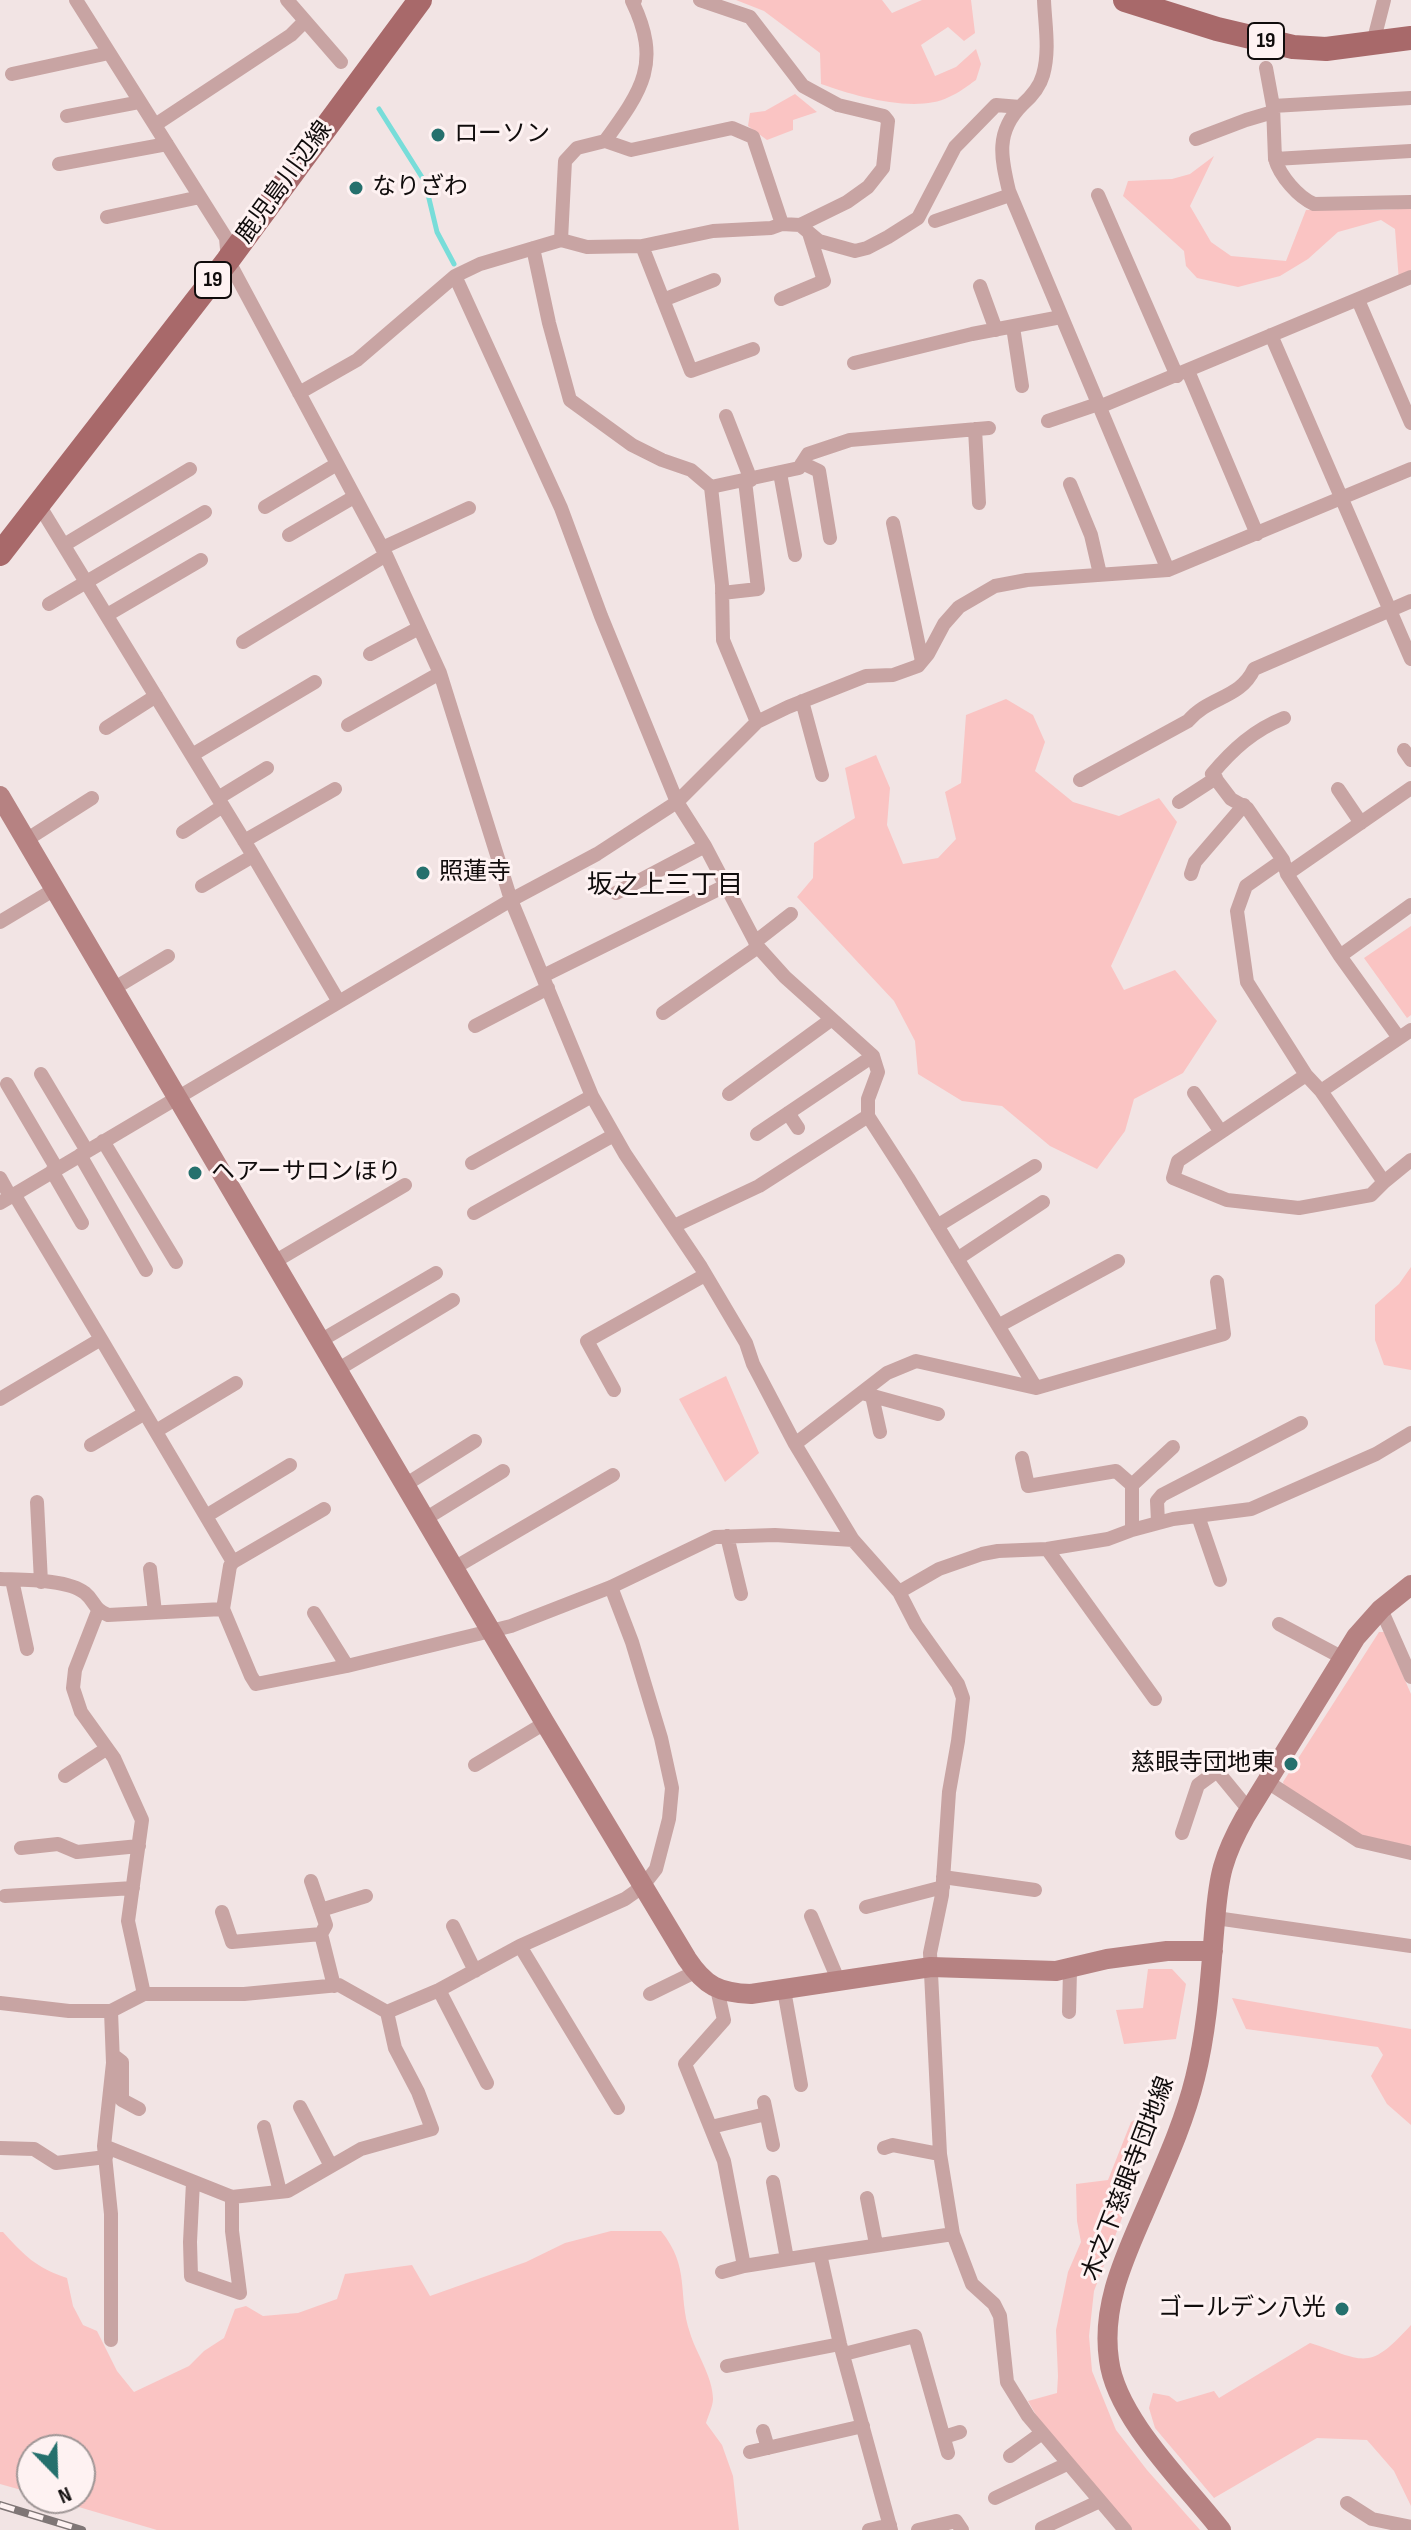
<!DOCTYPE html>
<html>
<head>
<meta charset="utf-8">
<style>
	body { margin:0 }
	#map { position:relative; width:1411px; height:2530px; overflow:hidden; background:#f2e4e4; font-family:"Sofia Sans Condensed",sans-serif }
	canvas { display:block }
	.north { position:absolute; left:16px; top:2434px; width:80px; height:80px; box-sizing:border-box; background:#fef2f2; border:2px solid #9f9696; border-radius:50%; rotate:157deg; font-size:22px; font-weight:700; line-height:32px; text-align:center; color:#100c0c }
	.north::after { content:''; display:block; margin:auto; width:28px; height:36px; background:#25706d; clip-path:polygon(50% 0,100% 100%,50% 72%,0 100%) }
</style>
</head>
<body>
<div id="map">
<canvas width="1411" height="2530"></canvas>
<div class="north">N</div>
</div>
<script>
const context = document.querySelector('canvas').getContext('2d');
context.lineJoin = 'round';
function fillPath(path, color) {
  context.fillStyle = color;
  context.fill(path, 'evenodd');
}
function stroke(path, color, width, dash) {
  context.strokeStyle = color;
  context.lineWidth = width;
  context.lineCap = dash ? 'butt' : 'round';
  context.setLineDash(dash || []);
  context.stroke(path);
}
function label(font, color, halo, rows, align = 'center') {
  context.font = font + ' "Sofia Sans Condensed","Noto Sans JP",sans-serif';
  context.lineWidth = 6;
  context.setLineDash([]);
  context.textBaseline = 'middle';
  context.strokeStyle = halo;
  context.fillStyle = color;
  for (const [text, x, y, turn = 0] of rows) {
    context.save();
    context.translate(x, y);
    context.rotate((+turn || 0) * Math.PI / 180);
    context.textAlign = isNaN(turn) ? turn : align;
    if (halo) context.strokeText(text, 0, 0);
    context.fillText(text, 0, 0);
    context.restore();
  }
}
const green = new Path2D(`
	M736,0h146l10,13 30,-13h49l4,33 -11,8 -16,-14 -27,18 14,31 21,-9 20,-18 5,15 -5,16c-9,6 -17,13 -27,17 -33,17 -94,-1 -128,-13l-1,-31 -56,-42z
	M795,94l22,18 -24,8v10l-26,10 -19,-14 2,-13 15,-2z
	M1214,156l-24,50 21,36 20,14 55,5 20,-51h77l28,-2v62l-12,12 -4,-53 -14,-9 -43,12 -30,27 -28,17 -42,11 -41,-9 -11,-12 -2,-15 -61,-55 5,-15 44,-2 18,-5z
	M1006,699l27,16 12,27 -10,29 38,31 46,14 40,-18 18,24 -66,144 13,24 51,-20 42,51 -34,52 -49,26 -9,32 -28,38 -47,-23 -48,-40 -40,-5 -44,-27 -3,-33 -21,-40 -97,-104 16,-19 1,-35 41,-25 -10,-50 31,-13 14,33 -3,37 16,39 35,-6 18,-19 -11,-47 16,-9 5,-68z
	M1411,926v89l-4,3 -43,-60z
	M1411,1267v103l-27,-5 -9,-25v-35l24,-21z
	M726,1376l33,77 -34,29 -46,-83z
	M1379,1632h5l27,62v151l-2,1 -48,-11 -77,-49 -1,-4z
	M1148,1969h24l14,15 -10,55 -52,5 -8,-34 27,-2z
	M1232,1998l179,31v96l-24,-21 -16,-28 12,-21 -5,-8 -132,-18z
	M1163,2103l-25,60 -16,55 -28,73 -5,45 3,35 24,59 31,40 53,60h-68l-87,-99 -17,-30 29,-8 1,-17 -2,-46 12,-58 13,-30 -4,-21 -1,-37 32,-4 23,-58z
	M611,2231h50c30,37 16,63 29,102 6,20 23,44 23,66 0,7 -5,17 -7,24l16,22 11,31 6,54h-582l-109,-32h32v-48h-48v43l-32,-9v-252h3c21,23 33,36 64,46l6,28 10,19 14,6 20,40 17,21 55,-26 15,-15 20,-13 11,-29 11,-3 17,10 35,-3 39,-14 8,-25 67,-9 18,31 96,-34 39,-19z
	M1411,2325v181l-17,-35 -27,-31 -50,-2 -103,60 -59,-70 -6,-20 4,-15 16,3 8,6 37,-11 5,7 91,-55c56,18 58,29 101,-18z`);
const stream = new Path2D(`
	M379,109l46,73 12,50 17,32`);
const street = new Path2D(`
	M76,0l150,238 2,22 158,295 54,118 71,227 81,196 33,58 76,113 45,76 7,21 42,80 58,96 46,52 17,33 42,59 5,14 -5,43 -9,51 -7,103 -12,58 10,201 13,80 -133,20 20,90 51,186
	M287,0l54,62
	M1044,0c1,25 6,50 -1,75 -3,11 -12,22 -21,30 -27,27 -21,53 -13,86l159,379
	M1373,43l11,-43
	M1266,68l7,38
	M12,74l97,-21
	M1411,98l-138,8 2,53 136,-8
	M67,116l73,-14
	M155,125l136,-90 14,-14
	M1196,139l50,-19 27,-8
	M605,141c37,-51 57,-78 27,-140l3,-1
	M1275,159c5,17 23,38 39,45l97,-2
	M59,164l108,-20
	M1098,195l79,181
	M107,217l93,-20
	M935,221l75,-26
	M800,225l19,16 36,10 12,-3 21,-11 30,-19 37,-71 41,-42 24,2
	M561,240l4,-79 12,-13 28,-7 26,9 101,-22 21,9 29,87
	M642,246l49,125 62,-22
	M533,248l16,75 21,77 62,45 30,15 29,10 20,17 88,-19 9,-14 42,-14 139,-12
	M455,276l106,232 40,108 76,186 28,44 53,101 27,30 88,79 5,16 -10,27v17l40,62 128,210
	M980,286l16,44
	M781,299l43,-18 -15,-48
	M663,300l51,-20
	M1358,300l53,123
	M1013,327l9,59
	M1271,335l140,324
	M854,363l118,-29 89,-17
	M1188,371l69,163
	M299,393l58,-33 98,-84 25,-12 81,-24 26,7 55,-1 71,-15 58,-3 11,-4 18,1 47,-23 21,-15 15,-19 5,-47 -4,-5 -46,-11 -35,-19 -53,-69 -50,-17
	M1099,407l312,-130
	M726,416l25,64
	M1048,421l50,-17
	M975,429l4,74
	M802,463l17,8 11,67
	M780,473l15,82
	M1070,484l21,51 9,39
	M711,487l11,98 1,55 34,82
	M39,505l212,347 88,150
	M265,507l72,-43
	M893,523l29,138
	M289,535l65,-38
	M64,545l126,-76
	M382,548l87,-40
	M722,593l36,-4 -13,-108
	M49,604l156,-92
	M107,615l94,-55
	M243,642l143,-87
	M370,654l49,-26
	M802,701l20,74
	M1284,718c-30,12 -51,31 -72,56l19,25 16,9 36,52 4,14 53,82 59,82
	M348,725l92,-52
	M106,728l50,-32
	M1404,750l7,10
	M192,755l123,-73
	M1080,780l108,-59c21,-25 52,-22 66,-52l157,-68
	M1338,789l23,34
	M218,798l49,-30
	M1179,802l37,-24
	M183,832l40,-26
	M26,840l66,-42
	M244,841l91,-52
	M1283,860l-37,26 -9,25 10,71 59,93 15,16 63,91 27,-22
	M1191,874l4,-12 49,-57
	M1287,874l124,-86
	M202,886l51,-30
	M616,893l89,-47
	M0,922l55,-33
	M755,942l36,-28
	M1340,956l71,-51
	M543,976l182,-90
	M113,989l55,-33
	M663,1013l95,-66
	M475,1026l73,-38
	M41,1074l46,77
	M1306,1075l-128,86 -5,17 54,22 72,8 72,-13 13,-13
	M7,1084l50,85
	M1321,1091l90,-61
	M1194,1093l27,39
	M729,1094l103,-75
	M788,1113l10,15
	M757,1134l116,-78
	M103,1141l73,121
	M80,1155l66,115
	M472,1163l120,-67
	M52,1171l30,52
	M0,1178l10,18
	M0,1203l511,-303 86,-46 80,-52 80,-80 31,-15 78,-31 27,-1 25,-9 10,-12 16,-30 15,-17 36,-21 32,-6 141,-10 243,-101
	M474,1213l140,-78
	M674,1226l85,-40 109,-70
	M937,1226l98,-60
	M957,1259l86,-57
	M274,1262l131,-77
	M998,1326l120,-65
	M101,1339l132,223 -3,4 -7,43
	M320,1341l116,-68
	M337,1370l116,-70
	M614,1390l-27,-49 118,-66
	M862,1393l76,21
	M872,1396l8,36
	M0,1399l101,-60 -87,-145
	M156,1431l80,-48
	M795,1444l92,-71 29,-12 120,27 188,-54 -7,-52
	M91,1445l54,-32
	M405,1485l70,-44
	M1132,1485l41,-38
	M37,1502l4,80
	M206,1516l84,-51
	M1198,1516l22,64
	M425,1519l78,-48
	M1158,1522l-1,-21 5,-6 139,-72
	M1132,1530l41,-11 78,-10 125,-55 35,-21
	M727,1536l14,58
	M1047,1549l108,150
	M233,1562l91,-53
	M454,1568l159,-93
	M150,1569l5,43
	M0,1579c22,1 68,0 85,14 10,8 8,16 23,22l115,-6 28,67 5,8 91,-18 164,-40 100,-39 104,-50 60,-2 78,5
	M12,1580l15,69
	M899,1592l40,-23 43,-15 16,-3 49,-2 61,-10 24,-9v-45l-16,-14 -88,15 -6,-28
	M1381,1609l30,68
	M98,1611l-23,59 -2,18 8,24 33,46 28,62 -14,101 16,73
	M314,1613l33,53
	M1279,1624l64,34
	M475,1765l70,-42
	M65,1776l41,-27
	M1266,1781l93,60 52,12
	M1182,1833l16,-48 19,-14 32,39
	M21,1848l37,-4 19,8 62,-6
	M943,1877l92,13
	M311,1881l15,44 -5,9 13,52
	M5,1896l128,-8
	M866,1907l77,-20
	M321,1910l45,-14
	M222,1912l10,30 89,-8
	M811,1916l28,66
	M1216,1918l195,28
	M453,1926l22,45
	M520,1946l98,162
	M717,1989l7,31 -39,44 39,97 20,105 76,-12
	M439,1990l48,93
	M784,1990l17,95
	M650,1994l45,-22
	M0,2003l69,8h42l33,-17h100l95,-9 48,27 52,-22 81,-44 105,-47 17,-12 14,-18 13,-50 3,-31 -11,-50 -29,-96 -21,-55
	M111,2011l2,52 -9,83 7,68v126
	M1069,2012l1,-42
	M113,2055l9,7v38l17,9
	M764,2102l9,43
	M300,2107l31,59
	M264,2127l16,65
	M711,2127l55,-13
	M104,2146l128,51 56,-6 73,-42 71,-20 -14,-37 -23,-44 -8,-36
	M0,2148l34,1 22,14 50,-6
	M884,2148l9,-3 47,9
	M193,2182l-3,60 1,34 49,17 -8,-62v-34
	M773,2182l14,77
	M867,2198l9,46
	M953,2234l19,50 22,20 6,12 7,66 21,34 97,114
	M722,2272l22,-6
	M844,2354l71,-18 33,117
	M727,2366l113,-22
	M763,2431l5,17
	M944,2437l16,-5
	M750,2452l113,-26
	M1010,2456l32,-23
	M995,2498l72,-34
	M1347,2503l25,16 39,8
	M1042,2528l58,-27
	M869,2530l21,-5
	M918,2530l38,-9 6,9`);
const secondary = new Path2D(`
	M0,796l545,927 142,236c18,27 32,34 64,35l180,-27 125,4 51,-12 60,-8h46
	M1221,2530c-36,-46 -105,-112 -112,-170 -8,-55 16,-103 37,-152 18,-42 38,-85 49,-130 12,-48 15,-97 19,-145 2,-22 3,-45 9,-66 5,-18 13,-34 22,-50l111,-180 25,-28 30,-24`);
const primary = new Path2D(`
	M1125,0l92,29 76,18 33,2 85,-11
	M0,554l228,-294 192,-260`);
const rail = new Path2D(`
	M0,2505l82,25`);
const markers = [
	[438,135,8,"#25706d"],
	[356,188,8,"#25706d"],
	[423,873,8,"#25706d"],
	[195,1173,8,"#25706d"],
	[1291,1764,8,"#25706d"],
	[1342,2309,8,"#25706d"]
];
const shields = [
	[1266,41,36],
	[213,280,36]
];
const shieldNames = [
	["19",1266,41],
	["19",213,280]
];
const poiNames = [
	["ローソン",454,135],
	["なりざわ",372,188],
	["照蓮寺",439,873],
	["ヘアーサロンほり",211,1173],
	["慈眼寺団地東",1275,1764,"right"],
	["ゴールデン八光",1326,2309,"right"]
];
const streetNames = [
	["鹿児島川辺線",285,183,-54],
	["木之下慈眼寺団地線",1129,2179,-69]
];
const neighbourhoodNames = [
	["坂之上三丁目",665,886]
];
fillPath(green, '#fac4c3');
stroke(stream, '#78ddd9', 5);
stroke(street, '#c8a4a3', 14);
stroke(secondary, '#b68282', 20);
stroke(primary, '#a8696a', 24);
stroke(rail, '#7f7676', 8);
stroke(rail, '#fef2f2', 5, [15]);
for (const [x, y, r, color] of markers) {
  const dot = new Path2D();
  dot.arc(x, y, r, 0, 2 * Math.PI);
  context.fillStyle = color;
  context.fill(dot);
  stroke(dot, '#fef2f2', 3);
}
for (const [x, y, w] of shields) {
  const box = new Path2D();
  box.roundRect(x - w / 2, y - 18, w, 36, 6);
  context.fillStyle = '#fef2f2';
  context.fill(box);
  stroke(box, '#100c0c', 2);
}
label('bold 22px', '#100c0c', null, shieldNames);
label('24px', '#100c0c', '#fef2f2', poiNames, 'left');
label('24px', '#100c0c', '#fef2f2', streetNames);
label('26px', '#100c0c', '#fef2f2', neighbourhoodNames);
</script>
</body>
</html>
